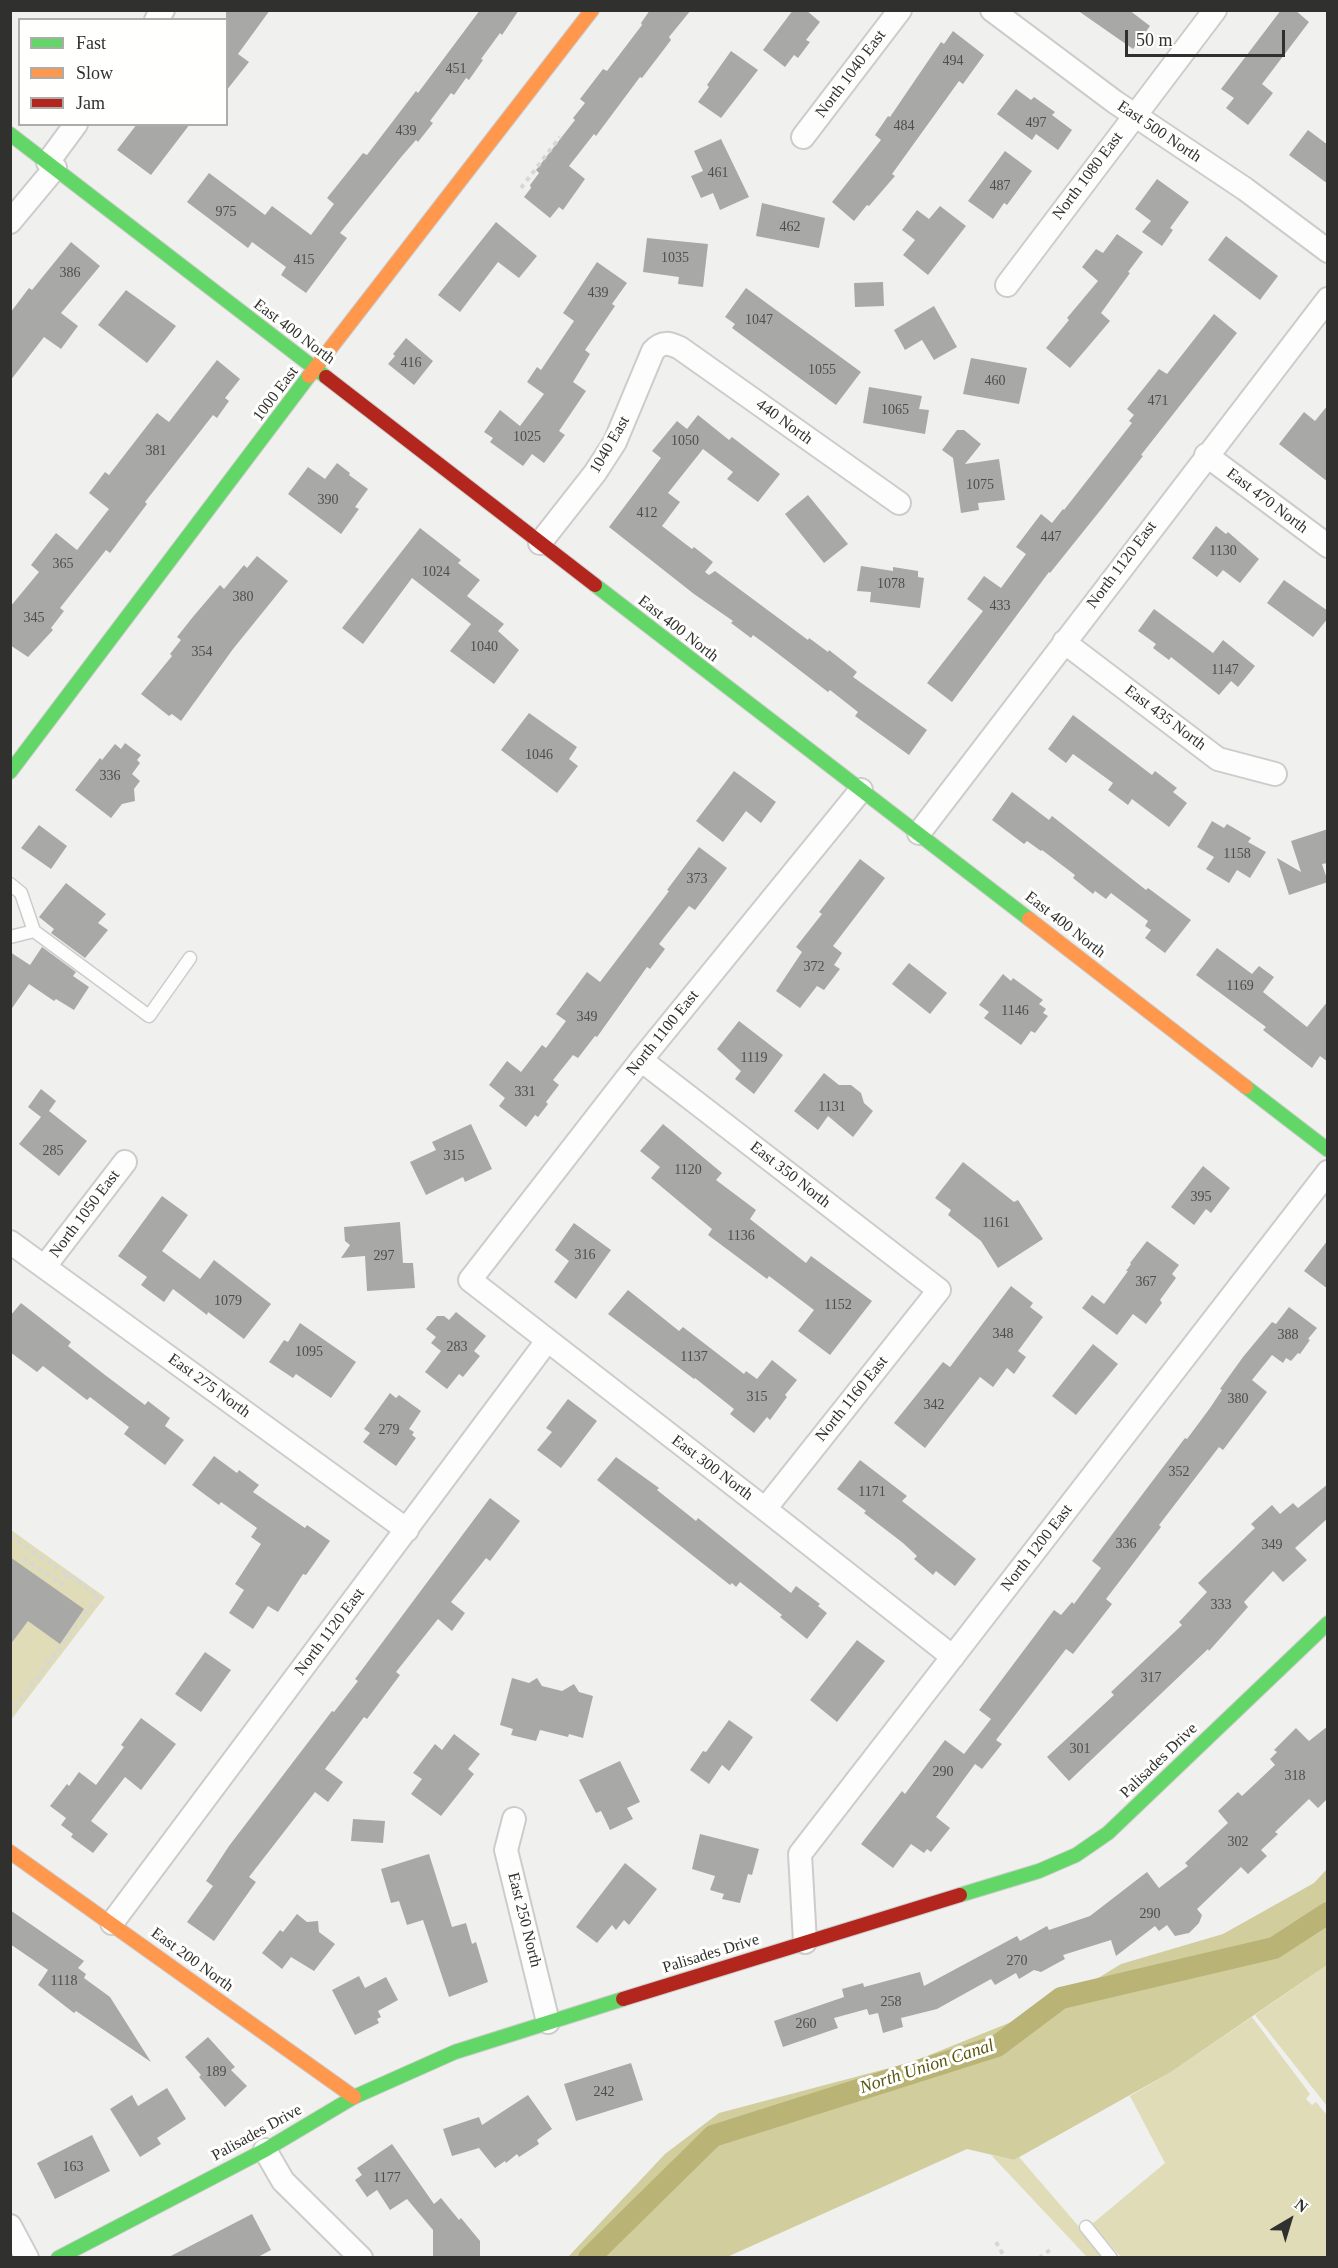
<!DOCTYPE html>
<html>
<head>
<meta charset="utf-8">
<style>
	body { margin:0 }
	#map { position:relative; width:1338px; height:2268px; overflow:hidden; background:#f0f0ef; font-family:Georgia,serif }
	canvas { display:block }
	.frame { position:absolute; inset:0; border:12px solid #30302f; pointer-events:none }
	.legend { position:absolute; left:18px; top:18px; width:210px; height:108px; box-sizing:border-box; background:#fffffe; border:2px solid #acacab; margin:0; padding:8px 10px; list-style:none; font-size:18px; color:#30302f }
	.legend li { display:flex; align-items:center; gap:12px; height:30px }
	.legend b { width:30px; border:2px solid #acacab }
	.north { position:absolute; left:1260px; top:2190px; width:60px; height:60px; -webkit-text-stroke:4px #fffffe; paint-order:stroke; rotate:38deg; font-size:16px; font-weight:700; line-height:24px; text-align:center; color:#30302f }
	.north::after { content:''; display:block; margin:auto; width:21px; height:27px; background:#30302f; clip-path:polygon(50% 0,100% 100%,50% 72%,0 100%) }
	.scale { position:absolute; left:1125px; top:30px; width:160px; height:27px; box-sizing:border-box; border:3px solid #30302f; border-top:0; padding-left:8px; font-size:18px; line-height:21px; white-space:nowrap; color:#30302f; -webkit-text-stroke:4px #fffffe; paint-order:stroke }
</style>
</head>
<body>
<div id="map">
<canvas width="1338" height="2268"></canvas>
<div class="frame"></div>
<ul class="legend">
<li><b style="height:8px;background:#63d668"></b>Fast</li>
<li><b style="height:8px;background:#ff974d"></b>Slow</li>
<li><b style="height:8px;background:#b3261e"></b>Jam</li>
</ul>
<div class="north">N</div>
<div class="scale">50 m</div>
</div>
<script>
const context = document.querySelector('canvas').getContext('2d');
context.lineJoin = 'round';
function fillPath(path, color) {
  context.fillStyle = color;
  context.fill(path, 'evenodd');
}
function stroke(path, color, width, dash) {
  context.strokeStyle = color;
  context.lineWidth = width;
  context.lineCap = dash ? 'butt' : 'round';
  context.setLineDash(dash || []);
  context.stroke(path);
}
function label(font, color, halo, rows, align = 'center') {
  context.font = font + ' Georgia,serif';
  context.lineWidth = 6;
  context.setLineDash([]);
  context.textBaseline = 'middle';
  context.strokeStyle = halo;
  context.fillStyle = color;
  for (const [text, x, y, turn = 0] of rows) {
    context.save();
    context.translate(x, y);
    context.rotate((+turn || 0) * Math.PI / 180);
    context.textAlign = isNaN(turn) ? turn : align;
    if (halo) context.strokeText(text, 0, 0);
    context.fillText(text, 0, 0);
    context.restore();
  }
}
const green = new Path2D(`
	M11,1530l94,67 -94,123z
	M1327,1965v141l-72,-91z
	M1252,2017l58,77 -4,5 6,6 4,-3 11,13v142h-206l-29,-33 73,-61 -35,-67 41,-24z
	M991,2155l23,5 5,-3 86,100h-18z`);
const forest = new Path2D(`
	M1327,1869v96l-156,107 -157,88 -47,-11 -240,108h-159l97,-103 54,-41 193,-51 144,-58 65,-40 102,-30 91,-51z`);
const canal = new Path2D(`
	M589,2258l124,-122 284,-90 64,-48 213,-50 54,-35`);
const building = new Path2D(`
	M226,10h44l-32,44 11,8 -23,29z
	M480,10h39l-17,25 -2,-2 -19,26 2,1 -14,20 -3,-2 -12,17 -3,-2 -21,28 3,2 -15,19 -2,-2 -14,16 -62,77 7,5 -41,55 -25,-18 5,-8 -34,-25 -4,6 -61,-46 22,-29 56,42 7,-9 39,29 23,-31 -7,-6 36,-45 4,2 49,-64 2,2z
	M650,10h41l-22,27 2,3 -29,38 -2,-1 -44,59 -2,-2 -25,32 16,13 -22,31 -4,-3 -9,11 -26,-21 7,-9 -1,-3 9,-12 -3,-3 39,-50 -2,-2 12,-15 -5,-4 23,-30 4,2 35,-46 -1,-2z
	M793,10h13l14,12 -14,18 4,2 -12,16 -4,-3 -9,12 -22,-17z
	M1077,10h52l21,16 -17,23z
	M1281,10h14l14,12 -47,62 11,9 -25,32 -22,-17 8,-10 -13,-9z
	M953,31l31,24 -21,29 -4,-3 -67,93 3,2 -26,30 -2,-1 -13,16 -22,-19 49,-62 -6,-5 13,-19 2,1 51,-75 3,2z
	M731,51l27,19 -37,48 -23,-16 11,-15 -2,-2z
	M1016,89l15,11 3,-3 21,15 -3,3 20,15 -14,20 -22,-16 -4,6 -35,-26z
	M137,124h53l-39,51 -34,-25z
	M1308,130l20,15v39l-39,-29z
	M721,139l28,58 -29,13 -7,-17 -12,5 -10,-22 12,-5 -9,-20z
	M1005,151l27,20 -25,34 -3,-2 -11,16 -25,-18z
	M1157,179l32,23 -19,26 3,2 -11,16 -20,-14 9,-11 -16,-12z
	M762,203l63,15 -6,30 -63,-12z
	M940,206l26,20 -38,49 -25,-20 12,-15 -13,-10 15,-20 12,9z
	M496,222l41,34 -18,22 -21,-16 -38,50 -22,-17z
	M1117,234l26,18 -15,20 2,1 -29,40 9,8 -40,47 -24,-20 23,-28 -2,-2 31,-37 -16,-14 14,-18 7,4z
	M1226,236l52,40 -18,24 -52,-40z
	M647,238l61,6 -5,43 -25,-3 1,-7 -36,-5z
	M71,242l29,24 -39,47 17,13 -17,23 -17,-12 -34,44v-68l19,-25 3,2z
	M597,262l30,21 -15,21 3,2 -30,44 5,4 -17,28 13,9 -27,40 6,4 -21,28 -12,-9 -9,12 -33,-24 3,-4 -9,-6 16,-22 20,16 24,-32 -17,-12 10,-15 4,3 33,-49 -11,-8z
	M883,282l1,24 -29,1 -1,-24z
	M746,288l115,84 -25,33 -104,-77 3,-4 -10,-7z
	M126,290l50,36 -29,37 -49,-38z
	M934,306l23,41 -23,13 -12,-20 -17,10 -11,-20z
	M1214,314l23,19 -96,122 2,1 -40,51 -53,66 -1,-1 -97,130 -25,-19 56,-72 -16,-12 17,-23 17,12 25,-34 -10,-7 25,-33 11,9 11,-14 1,1 68,-87 -3,-2 5,-6 -7,-6 32,-40 8,5z
	M406,338l27,23 -19,24 -26,-21 7,-8 -2,-2z
	M971,358l56,10 -8,36 -56,-10z
	M217,360l23,19 -15,19 4,3 -12,17 -4,-3 -68,87 2,2 -37,49 -4,-3 -46,58 4,3 -13,17 2,2 -25,27 -18,-12v-38l29,-35 -8,-7 25,-32 21,17 32,-41 -20,-16 16,-21 4,3 48,-62 12,9z
	M869,387l53,9 -3,13 10,1 -4,24 -62,-11z
	M1328,405v77l-49,-38 25,-32 11,9z
	M698,415l31,25 3,-3 48,37 -22,28 -31,-23 6,-7 -30,-23 -35,44 12,9 -18,24 30,23 2,-2 19,15 -8,10 4,3 6,-4 93,69 1,-2 19,14 1,-2 28,22 -4,5 74,53 -18,25 -54,-39 3,-4 -28,-22 -2,2 -60,-46 -15,-11 -2,3 -20,-15 2,-2 -39,-27 -85,-67 52,-69 -9,-7 25,-30 10,8z
	M957,430h7l17,14 -16,20 34,-5 6,41 -27,3 1,7 -18,3 -8,-55 -11,-8z
	M337,463l13,10 -1,2 19,14 -13,18 4,2 -18,25 -53,-40 20,-27 17,12z
	M808,495l40,49 -24,19 -39,-49z
	M1216,526l10,8 2,-2 31,27 -19,24 -17,-13 -6,7 -25,-19z
	M420,528l41,32 -3,3 22,17 -13,16 37,28 -6,7 21,19 -25,34 -44,-33 21,-27 -59,-46 -49,66 -21,-16z
	M257,556l31,25 -55,68 -52,72 -9,-7 -3,2 -28,-22 31,-38 -2,-2 11,-14 -4,-3 15,-19 28,-33 4,4 20,-24 3,3z
	M861,566l32,5v-4l25,4v6l6,1 -4,30 -50,-6 1,-10 -14,-1z
	M1284,580l44,31v7l-15,19 -46,-34z
	M1154,609l59,44 10,-13 32,26 -17,21 -7,-6 -12,14 -48,-38 -2,3 -16,-12 3,-4 -18,-13z
	M529,713l48,34 -8,12 9,7 -21,27 -56,-43z
	M1073,715l79,60 3,-4 22,17 -4,4 14,11 -18,24 -37,-28 -4,6 -20,-15 5,-7 -40,-29 -7,9 -18,-14z
	M125,743l16,12 -4,5 3,3 -8,11 8,7 -6,8 1,12 -13,3 -11,14 -36,-28 25,-32 2,2 13,-16 6,5z
	M734,771l42,31 -15,21 -15,-12 -23,31 -27,-21z
	M1012,792l37,28 3,-4 94,74 2,-2 43,32 -26,33 -20,-15 6,-8 -6,-4 3,-5 -37,-28 -5,6 -11,-8 -2,3 -20,-16 2,-3 -33,-25 -1,1 -14,-10 -3,3 -32,-24z
	M1212,821l12,7 3,-4 24,14 -3,4 18,10 -16,26 -13,-8 -8,13 -23,-14 8,-12 -17,-10z
	M39,825l28,21 -16,23 -30,-21z
	M1328,829v34l-6,1 6,18 -39,13 -12,-37 24,14 -10,-31z
	M699,847l28,21 -32,42 -6,-4 -30,38 6,5 -15,20 -3,-2 -50,70 -2,-1 -17,22 -5,-3 -20,25 6,5 -13,17 2,2 -10,13 -3,-2 -9,12 -27,-21 6,-8 -16,-13 18,-24 14,11 21,-27 4,3 20,-27 -10,-7 31,-42 13,10 69,-91 -2,-1z
	M860,859l25,19 -52,68 9,7 -8,12 6,4 -16,21 -7,-4 -17,22 -24,-17 26,-39 -6,-5 26,-33 -3,-2z
	M66,883l40,31 -8,9 10,7 -23,28 -34,-25 3,-4 -15,-12z
	M42,947l34,25 -3,4 16,11 -15,23 -18,-11 -2,2 -25,-17 -19,27v-59l20,13z
	M1217,948l35,26 7,-8 15,11 -11,15 44,35 21,-26v61l-8,-6 -8,12 -49,-38 3,-3 -70,-52z
	M909,963l38,30 -17,21 -38,-30z
	M1003,974l8,7 2,-3 30,22 -4,4 7,5 -3,4 5,3 -13,17 -4,-2 -10,14 -37,-27 5,-6 -10,-7z
	M739,1021l44,34 -29,39 -19,-15 6,-8 -24,-22z
	M824,1073l15,12h12l10,8 3,10 9,8 -20,26 -25,-21 -10,14 -24,-19z
	M41,1089l15,12 -7,10 38,30 -28,35 -40,-32 22,-27 -13,-10z
	M471,1124l21,45 -27,13 -2,-5 -37,18 -16,-33 26,-12 -4,-8z
	M663,1124l59,49 -6,7 40,30 -6,9 56,44 5,-7 61,45 -42,54 -32,-24 16,-21 -45,-34 -2,3 -59,-44 4,-6 -61,-51 9,-11 -20,-16z
	M963,1162l51,40 4,-2 25,39 -45,29 -17,-27 -33,-26 3,-5 -16,-12z
	M1203,1166l27,22 -19,25 -5,-4 -12,16 -23,-18z
	M162,1196l26,19 -26,36 38,28 14,-19 57,44 -27,35 -36,-27 -1,3 -34,-26 -9,13 -23,-17 6,-8 -29,-21z
	M400,1222l3,41h10l2,25 -48,3 -2,-35 -24,2 9,-13 -5,-4 -1,-14z
	M574,1223l37,27 -35,49 -22,-17 15,-21 -14,-11z
	M1328,1240v49l-24,-18z
	M1147,1241l32,24 -7,9 4,4 -16,22 2,3 -16,21 -13,-10 -16,21 -35,-27 10,-13 12,9 24,-33h-2l5,-7 -1,-1z
	M1011,1286l22,17 -3,4 13,10 -25,34 8,6 -12,17 -7,-6 -14,19 -13,-10 -55,71 -31,-25 49,-61 7,5z
	M628,1290l51,41 4,-4 61,47 2,-3 11,8 15,-19 25,20 -12,15 2,2 -17,23 -3,-3 -13,16 -24,-19 4,-5 -39,-31 -1,1 -86,-65z
	M21,1303l50,39 -3,4 37,29 40,30 3,-4 22,17 -5,8 19,14 -19,25 -41,-31 5,-7 -39,-30 -3,3 -44,-34 -6,6 -27,-20v-36z
	M1289,1307l28,21 -9,11 2,1 -10,14 -2,-1 -7,8 -5,-3 -3,5 -11,-8 -20,25 15,12 -44,58 -4,-3 -60,78 2,2 -55,72 6,5 -39,50 -7,-5 -70,91 6,4 -20,25 -7,-5 -39,53 14,11 -19,24 -4,-3 -3,4 -13,-9 -18,24 -32,-24 41,-53 3,3 40,-54 19,14 27,-35 -12,-9 75,-100 7,5 11,-13 2,2 27,-36 -9,-7 93,-123 2,1 23,-31 12,-18 -2,-1 23,-32 29,-35 4,2z
	M456,1312l30,24 -12,15 6,5 -17,21 -4,-3 -12,15 -22,-17 16,-21 -10,-8 5,-6 -10,-8 11,-13h7l5,4z
	M300,1323l56,39 -25,36 -35,-24 -3,4 -24,-16 15,-22 4,2z
	M1093,1344l25,20 -42,51 -24,-19z
	M390,1393l6,5 3,-3 22,16 -12,18 5,3 -2,3 4,3 -20,28 -33,-24 7,-9 -6,-4z
	M568,1399l29,22 -36,47 -24,-18 15,-18 -6,-4z
	M214,1456l23,17 2,-3 20,15 -6,7 52,36 2,-3 23,16 -24,34 -3,-1 -25,38 -10,-6 -15,23 -24,-16 15,-23 -9,-6 26,-40 -10,-7 6,-9 -36,-26 -2,3 -27,-20z
	M616,1457l43,31 -2,2 39,31 2,-3 93,75 5,-7 24,18 -2,2 9,7 -20,26 -27,-22 2,-2 -42,-33 -4,5 -4,-4 -2,2 -133,-105z
	M860,1460l47,36 -5,5 74,58 -21,27 -19,-15 -3,4 -19,-16 3,-3 -14,-13 -39,-30 2,-2 -29,-22z
	M1328,1484v34l-33,30 12,12 -24,22 -10,-11 -29,31 4,5 -39,44 -1,-2 -139,132 -22,-24 67,-62 -3,-3 71,-67 -3,-3 28,-30 -9,-9 57,-55 -4,-4 21,-19 8,9 13,-11 5,5z
	M490,1498l30,23 -30,40 -4,-3 -35,44 14,11 -13,18 -14,-12 -42,53 4,3 -33,44 -3,-2 -39,52 18,13 -15,20 -13,-10 -66,85 7,5 -42,59 -27,-19 26,-36 -7,-5 23,-35 103,-135 2,1 24,-31 -3,-2z
	M10,1557l74,52 -24,35 -32,-23 -18,24z
	M857,1640l28,21 -48,61 -27,-22z
	M205,1652l26,18 -30,42 -26,-18z
	M512,1678l17,5 8,-5 5,8 20,5 12,-7 5,8 14,4 -10,42 -14,-4 -1,3 -28,-7 -4,11 -25,-6 2,-6 -13,-4z
	M141,1718l35,26 -35,46 -16,-13 -34,44 17,13 -15,19 -22,-16 2,-3 -12,-9 5,-7 -16,-12 17,-22 2,2 10,-14 17,13 28,-38 -3,-2z
	M729,1720l24,17 -24,34 -7,-6 -13,19 -19,-14 13,-19 3,1z
	M1328,1726v72l-10,10 -9,-9 -34,33 3,2 -17,16 6,6 -19,18 -7,-7 -44,42 5,6 -3,8 -10,10 -14,3 -8,-11 -8,6 -4,-5 -39,30 -5,-16 -48,15 2,4 -24,13 -7,-2 -15,9 -3,-6 -21,12 -4,-6 -54,30 -36,9 2,9 -20,6 -5,-20 -9,2 -2,-6 -33,9 4,10 -55,19 -9,-26 70,-24 -2,-8 21,-6 1,4 56,-15 4,14 93,-50 3,5 27,-15 2,4 41,-14 57,-44 12,16 29,-22 -3,-3 43,-40 -10,-12 20,-19 4,4 33,-31 -5,-6 7,-7 -3,-2 22,-22 13,13z
	M454,1734l26,20 -12,15 6,5 -33,42 -30,-22 11,-15 -9,-6 22,-29 7,6z
	M620,1761l20,41 -13,6 6,11 -23,11 -9,-19 -5,2 -17,-33z
	M353,1819l32,2 -2,22 -32,-2z
	M700,1834l59,15 -7,26 -4,-1 -8,29 -18,-4 2,-5 -14,-4 5,-14 -23,-7z
	M429,1854l23,73 14,-4 6,21 4,-2 12,40 -39,15 -26,-77 -16,5 -8,-24 -8,2 -10,-34z
	M625,1863l32,26 -28,36 -5,-5 -8,10 -4,-5 -15,18 -21,-16z
	M10,1910l74,51 -6,7 8,6 -2,4 26,19 41,65 -75,-51 -2,2 -36,-28 10,-15 -38,-26z
	M297,1914l10,8 11,-1 1,11 16,12 -21,27 -23,-14 -9,12 -20,-16 18,-23 3,2z
	M359,1976l6,12 21,-11 12,23 -20,11 3,6 -4,2 2,4 -24,12 -23,-45z
	M208,2037l27,30 -4,3 16,16 -22,21 -26,-30 2,-2 -16,-18z
	M631,2063l12,37 -67,21 -12,-37z
	M167,2088l19,31 -29,19 4,6 -21,13 -30,-48 22,-14 6,11z
	M528,2095l24,34 -15,11 2,4 -20,13 -2,-3 -11,9 -1,-2 -10,7 -16,-20 -27,8 -9,-27 36,-12 3,8z
	M92,2135l18,36 -55,28 -18,-36z
	M392,2144l42,60 7,-6 18,22 2,-2 19,23v17h-47v-28l-26,-31 -17,11 -13,-20 -10,7 -12,-17 7,-5 -5,-7z
	M252,2214l19,36 -15,8h-89z`);
const path = new Path2D(`
	M521,188l39,-51
	M10,1536l89,60 -89,118
	M23,1558l39,26 6,-9
	M996,2242l9,16
	M1039,2258l11,-8`);
const lane = new Path2D(`
	M10,884l11,9 13,38 115,85 41,-58
	M10,937l24,-6
	M1086,2227l25,31`);
const street = new Path2D(`
	M992,10l123,92 130,87 83,62
	M156,20l7,-10
	M803,137l97,-127
	M48,162l28,-38
	M10,222l45,-54
	M1007,285l208,-275
	M1206,455l122,91
	M540,543l55,-70 20,-31 38,-91c9,-10 16,-8 27,-3l219,155
	M1064,642l154,117 57,15
	M861,790l-220,270 -171,220 295,229 188,148
	M919,833l409,-534
	M641,1060l298,230 -174,219
	M10,1242l397,288
	M45,1266l80,-104
	M514,1819l-8,31 42,172
	M112,1923l435,-582
	M805,1942l-5,-88 528,-682
	M265,2150l18,31 78,77
	M10,2226l17,32`);
const fast = new Path2D(`
	M10,134l316,243
	M595,585l434,334
	M10,772l299,-396
	M1246,1087l82,63
	M960,1895l79,-24 37,-16 32,-22 220,-210
	M58,2258l207,-108 89,-53 101,-45 168,-53`);
const slow = new Path2D(`
	M309,376l283,-366
	M1029,919l217,168
	M10,1852l344,245`);
const jam = new Path2D(`
	M326,377l269,208
	M623,1999l337,-104`);
const numberNames = [
	["494",953,61],
	["451",456,69],
	["497",1036,123],
	["484",904,126],
	["439",406,131],
	["461",718,173],
	["487",1000,186],
	["975",226,212],
	["462",790,227],
	["1035",675,258],
	["415",304,260],
	["386",70,273],
	["439",598,293],
	["1047",759,320],
	["416",411,363],
	["1055",822,370],
	["460",995,381],
	["471",1158,401],
	["1065",895,410],
	["1025",527,437],
	["1050",685,441],
	["381",156,451],
	["1075",980,485],
	["390",328,500],
	["412",647,513],
	["447",1051,537],
	["1130",1223,551],
	["365",63,564],
	["1024",436,572],
	["1078",891,584],
	["380",243,597],
	["433",1000,606],
	["345",34,618],
	["1040",484,647],
	["354",202,652],
	["1147",1225,670],
	["1046",539,755],
	["336",110,776],
	["1158",1237,854],
	["373",697,879],
	["372",814,967],
	["1169",1240,986],
	["1146",1015,1011],
	["349",587,1017],
	["1119",754,1058],
	["331",525,1092],
	["1131",832,1107],
	["285",53,1151],
	["315",454,1156],
	["1120",688,1170],
	["395",1201,1197],
	["1161",996,1223],
	["1136",741,1236],
	["316",585,1255],
	["297",384,1256],
	["367",1146,1282],
	["1079",228,1301],
	["1152",838,1305],
	["348",1003,1334],
	["388",1288,1335],
	["283",457,1347],
	["1095",309,1352],
	["1137",694,1357],
	["315",757,1397],
	["380",1238,1399],
	["342",934,1405],
	["279",389,1430],
	["352",1179,1472],
	["1171",872,1492],
	["336",1126,1544],
	["349",1272,1545],
	["333",1221,1605],
	["317",1151,1678],
	["301",1080,1749],
	["290",943,1772],
	["318",1295,1776],
	["302",1238,1842],
	["290",1150,1914],
	["270",1017,1961],
	["1118",64,1981],
	["258",891,2002],
	["260",806,2024],
	["189",216,2072],
	["242",604,2092],
	["163",73,2167],
	["1177",387,2178]
];
const streetNames = [
	["North 1040 East",851,74,-53],
	["East 500 North",1159,132,34],
	["North 1080 East",1088,176,-53],
	["East 400 North",294,332,37],
	["1000 East",276,394,-53],
	["440 North",784,422,36],
	["1040 East",610,445,-60],
	["East 470 North",1267,501,37],
	["North 1120 East",1122,565,-53],
	["East 400 North",678,629,38],
	["East 435 North",1165,718,37],
	["East 400 North",1065,925,38],
	["North 1100 East",663,1033,-51],
	["East 350 North",790,1175,38],
	["North 1050 East",85,1214,-53],
	["East 275 North",209,1386,36],
	["North 1160 East",852,1399,-51],
	["East 300 North",712,1468,37],
	["North 1200 East",1037,1548,-52],
	["North 1120 East",330,1632,-53],
	["Palisades Drive",1159,1761,-44],
	["East 250 North",524,1920,76],
	["Palisades Drive",711,1954,-17],
	["East 200 North",192,1960,36],
	["Palisades Drive",257,2133,-29]
];
const waterNames = [
	["North Union Canal",927,2067,-18]
];
fillPath(green, '#dfdcb7');
fillPath(forest, '#d1cd9c');
stroke(canal, '#b9b475', 22);
fillPath(building, '#a8a8a7');
stroke(lane, '#cdcccb', 15);
stroke(street, '#cdcccb', 26);
stroke(fast, '#cdcccb', 16);
stroke(slow, '#cdcccb', 16);
stroke(jam, '#cdcccb', 16);
stroke(path, '#d7d7d7', 4, [4.5, 4.5]);
stroke(lane, '#fdfdfd', 12);
stroke(street, '#fdfdfd', 22);
stroke(fast, '#63d668', 14);
stroke(slow, '#ff974d', 14);
stroke(jam, '#b3261e', 14);
label('14px', '#4e4e4d', null, numberNames);
label('16px', '#30302f', '#fffffe', streetNames);
label('italic 18px', '#5a5512', '#fffffe', waterNames);
</script>
</body>
</html>
